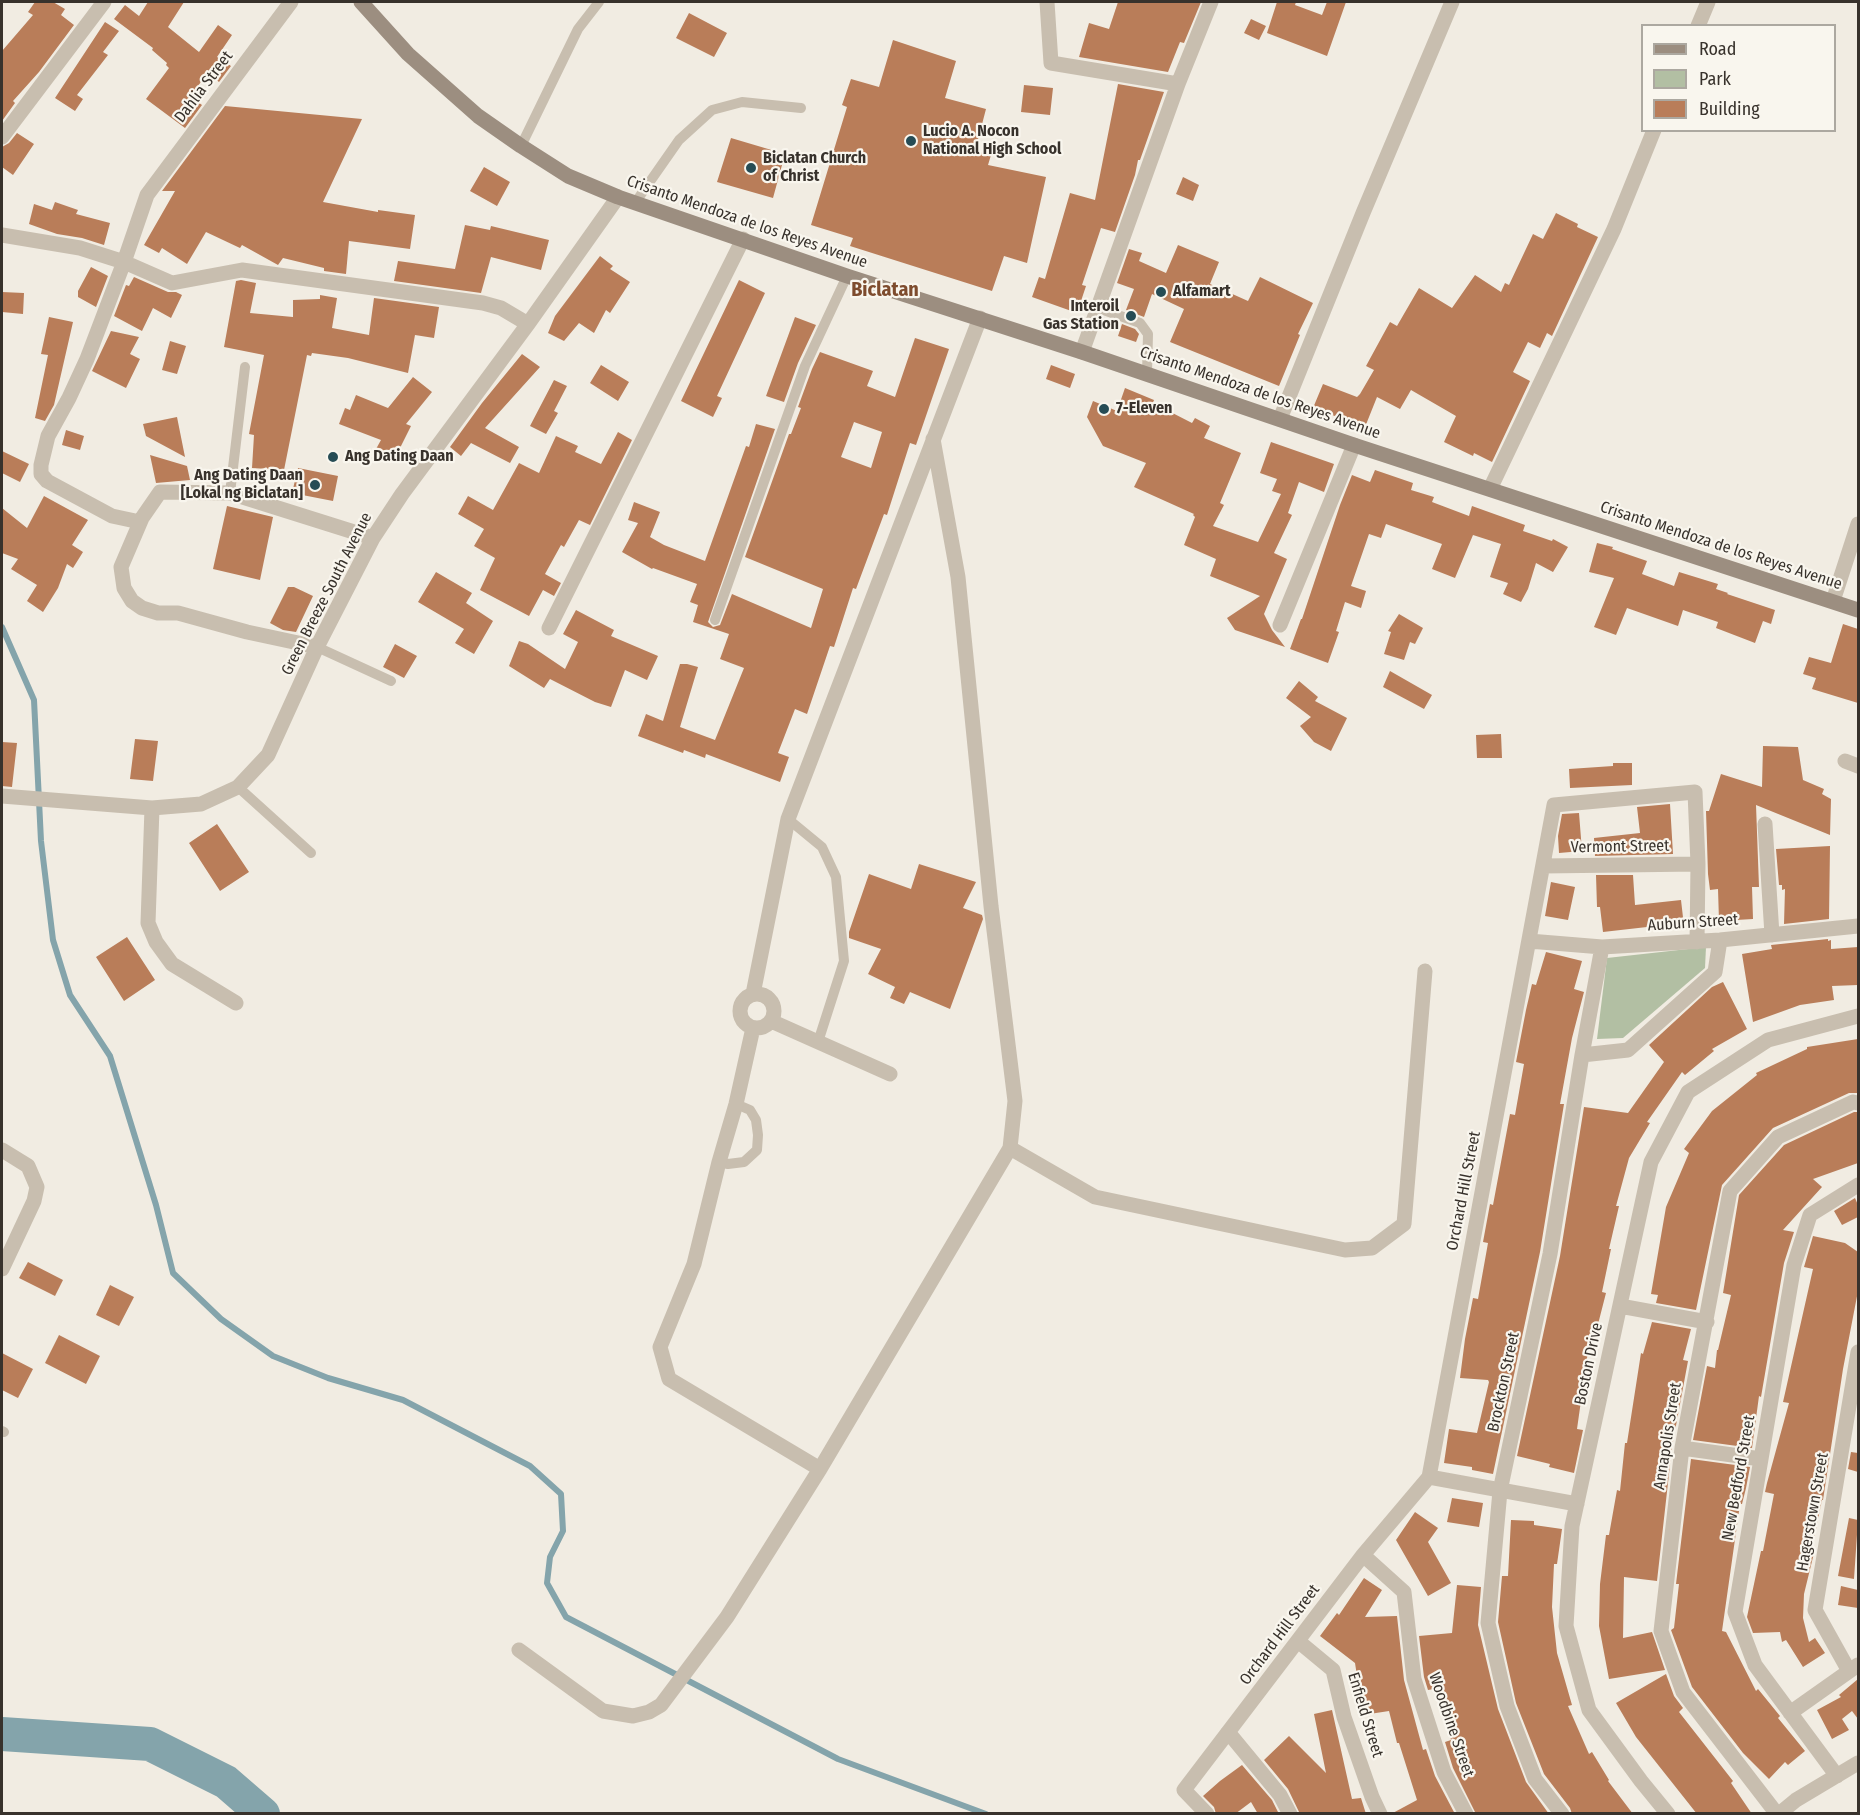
<!DOCTYPE html>
<html>
<head>
<meta charset="utf-8">
<style>
  body { margin:0 }
  #map { position:relative; width:1860px; height:1815px; overflow:hidden; background:#f1ece2; font-family:"Fira Sans Condensed",sans-serif }
  canvas { display:block }
  .frame { position:absolute; inset:0; border:3px solid #38322c; pointer-events:none }
  .legend { position:absolute; left:1641px; top:24px; width:195px; height:108px; box-sizing:border-box; background:#f9f6ee; border:2px solid #aca8a0; margin:0; padding:8px 10px; list-style:none; font-size:18px; color:#38322c }
  .legend li { display:flex; align-items:center; gap:12px; height:30px }
  .legend b { width:30px; border:2px solid #aca8a0 }
</style>
</head>
<body>
<div id="map">
<canvas width="1860" height="1815"></canvas>
<div class="frame"></div>
<ul class="legend">
<li><b style="height:8px;background:#9c8e80"></b>Road</li>
<li><b style="height:16px;background:#b2bfa3"></b>Park</li>
<li><b style="height:16px;background:#b97d59"></b>Building</li>
</ul>
</div>
<script>
const g = document.querySelector('canvas').getContext('2d');
g.lineJoin = 'round';
function fill(path, color) {
  g.fillStyle = color;
  g.fill(path, 'evenodd');
}
function toPath(rows) {
  const path = new Path2D();
  for (const r of rows) {
    if (r.length === 3) {
      path.moveTo(r[0] + r[2], r[1]);
      path.arc(r[0], r[1], r[2], 0, 2 * Math.PI);
      continue;
    }
    path.moveTo(r[0], r[1]);
    for (let i = 2; i < r.length; i += 2) path.lineTo(r[i], r[i + 1]);
  }
  return path;
}
function stroke(path, color, width, dash) {
  g.strokeStyle = color;
  g.lineWidth = width;
  g.lineCap = dash ? 'butt' : 'round';
  g.setLineDash(dash || []);
  g.stroke(path);
}
function label(font, color, halo, rows, align = 'center') {
  g.font = font + ' "Fira Sans Condensed",sans-serif';
  g.lineWidth = 4.5;
  g.setLineDash([]);
  g.textBaseline = 'middle';
  g.strokeStyle = halo;
  g.fillStyle = color;
  for (const [text, x, y, turn = 0] of rows) {
    g.save();
    g.translate(x, y);
    g.rotate((+turn || 0) * Math.PI / 180);
    g.textAlign = isNaN(turn) ? turn : align;
    if (halo) g.strokeText(text, 0, 0);
    g.fillText(text, 0, 0);
    g.restore();
  }
}
const green = toPath([
  [1706,947,1705,968,1623,1038,1597,1039,1607,958]
]);
const stream = toPath([
  [2,627,34,700,41,841,53,940,70,995,110,1056,156,1205,173,1273,221,1319,273,1356,328,1378,403,1400,530,1466,561,1494,563,1531,550,1557,547,1583,566,1617,838,1759,986,1814]
]);
const river = toPath([
  [2,1734,150,1744,226,1782,263,1814]
]);
const building = toPath([
  [35,2,53,2,65,9,61,15,74,25,39,72,13,101,15,103,2,121,2,51,33,15,28,12],
  [148,2,184,2,168,27,199,52,218,25,232,35,217,57,231,66,219,82,208,73,190,96,202,105,185,128,146,99,169,68,166,65,167,63,152,50,153,48,114,19,125,5,139,16],
  [1118,2,1201,2,1184,43,1180,42,1168,72,1079,57,1089,23,1109,29],
  [1277,2,1296,2,1295,5,1322,15,1327,2,1346,2,1327,56,1267,33],
  [689,13,727,33,714,57,676,38],
  [1251,19,1266,26,1259,40,1244,33],
  [105,22,119,31,103,52,108,55,77,95,83,99,75,111,55,98],
  [893,40,956,61,945,98,986,109,975,151,991,155,988,165,1046,177,1027,263,1004,256,992,291,850,246,853,238,811,225,847,107,842,105,851,79,879,87],
  [1118,84,1164,92,1140,160,1138,160,1135,175,1115,232,1101,228,1082,285,1086,286,1077,313,1032,297,1039,277,1045,279,1070,193,1095,200],
  [1024,85,1053,88,1050,115,1021,112],
  [225,106,362,119,323,202,378,212,378,210,415,215,410,249,349,241,346,274,324,271,324,268,283,258,278,265,242,245,240,248,206,232,187,264,162,248,159,253,144,245,175,191,162,191],
  [17,133,34,144,13,175,2,167,2,147,9,143],
  [731,138,785,154,773,198,717,182],
  [484,167,510,182,497,206,470,191],
  [1183,177,1199,185,1193,201,1176,194],
  [55,202,78,210,76,214,110,223,104,245,82,238,57,234,29,224,34,204,52,210],
  [1556,213,1578,224,1577,227,1598,237,1552,336,1547,333,1540,348,1528,342,1513,372,1530,381,1492,462,1474,453,1473,456,1444,442,1456,416,1411,390,1400,409,1377,397,1365,427,1313,408,1323,384,1357,397,1360,394,1374,370,1366,366,1390,322,1397,326,1419,288,1452,308,1475,275,1501,292,1505,283,1509,285,1533,234,1543,239],
  [465,225,490,230,491,226,549,240,541,270,491,257,481,293,394,281,398,261,455,269],
  [1178,245,1219,262,1210,284,1248,301,1260,277,1313,303,1298,334,1300,335,1279,386,1170,342,1184,309,1152,294,1144,317,1126,310,1134,289,1117,283,1129,249,1142,253,1139,261,1166,273],
  [600,256,613,266,610,269,630,282,610,313,606,310,594,333,579,323,564,341,548,333,555,316],
  [91,267,108,276,96,307,78,297,78,291],
  [134,277,168,292,176,292,182,295,171,318,153,308,142,331,114,316,126,285,129,286],
  [241,280,256,283,250,313,293,317,293,300,320,299,320,295,337,298,332,328,369,335,374,298,439,307,434,338,415,335,408,373,348,358,312,353,311,356,307,355,284,470,252,468,254,435,249,434,264,355,224,347,236,281],
  [739,280,765,293,717,396,722,398,713,417,681,401],
  [2,292,24,293,23,314,2,312],
  [49,317,73,322,54,405,45,421,35,418,48,355,41,354],
  [795,317,816,325,798,363,784,402,766,396],
  [1122,324,1135,329,1139,334,1136,342,1118,336],
  [111,331,139,337,130,354,140,359,126,388,92,371],
  [915,338,949,349,916,445,910,443,887,515,884,514,856,589,853,588,834,647,830,646,807,714,795,709,778,753,789,757,780,782,706,754,705,758,684,750,683,753,638,736,646,714,663,721,680,664,687,664,698,667,680,727,715,740,744,668,720,659,729,634,693,622,698,605,690,602,697,584,653,568,652,569,622,552,638,523,628,520,634,502,660,512,650,537,664,545,705,561,746,446,749,447,756,424,775,429,708,622,713,627,720,625,732,594,811,628,823,589,745,557,789,434,791,434,801,408,798,407,812,369,820,352,873,371,867,386,895,397],
  [854,422,882,432,871,468,841,457],
  [170,341,186,346,177,374,162,370],
  [522,354,540,367,485,428,519,447,510,463,471,443,461,456,450,447,482,403],
  [601,365,629,382,618,401,590,383],
  [1051,365,1075,374,1070,388,1046,379],
  [413,377,432,392,406,424,411,426,395,458,376,449,381,440,339,424,345,408,350,410,356,395,388,408],
  [554,380,567,386,554,411,558,413,546,434,530,426],
  [1125,388,1154,400,1153,403,1192,423,1195,418,1210,426,1204,438,1241,453,1220,503,1224,505,1213,526,1258,542,1281,494,1272,491,1277,479,1260,473,1271,442,1334,464,1324,492,1299,482,1288,513,1292,515,1274,553,1287,559,1264,614,1272,630,1285,647,1235,630,1227,618,1260,596,1210,576,1216,559,1184,545,1195,517,1193,515,1194,514,1134,487,1146,463,1103,446,1087,417,1093,401,1117,411],
  [177,417,185,457,146,436,143,424],
  [66,430,84,436,80,450,62,445],
  [618,432,632,440,590,525,579,520,564,547,561,545,545,574,561,583,554,596,543,590,529,616,480,590,495,558,474,546,484,529,458,514,468,496,493,510,519,463,539,473,556,436,578,446,575,452,601,464],
  [2,451,29,464,20,482,2,473],
  [150,455,187,466,190,480,156,483],
  [298,468,338,476,333,501,292,493],
  [1375,470,1413,483,1411,490,1434,497,1432,502,1469,516,1472,506,1525,525,1523,531,1552,541,1553,539,1568,547,1553,572,1536,563,1528,589,1521,602,1503,594,1508,583,1490,577,1501,544,1473,535,1455,578,1432,569,1442,544,1386,524,1381,538,1369,534,1351,586,1366,591,1361,608,1345,602,1336,631,1339,632,1328,663,1290,649,1301,619,1302,619,1340,505,1352,475,1370,482],
  [44,496,88,520,72,545,83,552,73,568,67,564,58,588,43,612,27,601,37,585,11,569,18,559,2,553,2,508,27,528],
  [227,506,273,517,260,580,213,569],
  [1597,543,1613,547,1612,549,1647,561,1642,574,1674,586,1679,572,1718,584,1716,589,1728,593,1727,594,1775,610,1771,624,1763,621,1755,643,1716,628,1718,622,1683,610,1678,626,1627,608,1616,635,1594,627,1614,578,1589,572],
  [436,572,472,593,466,603,493,621,474,654,455,643,464,629,418,602],
  [288,587,294,587,313,596,296,632,283,630,270,623],
  [576,610,614,630,611,636,658,656,647,680,625,670,611,707,595,702,550,679,544,688,509,666,519,641,528,644,565,669,578,642,563,634],
  [1399,614,1423,628,1415,644,1410,642,1404,660,1384,654,1391,632,1388,631],
  [1843,624,1858,629,1858,703,1812,689,1816,678,1803,674,1809,657,1831,663],
  [395,644,417,656,404,678,383,667],
  [1390,671,1432,695,1424,709,1383,687],
  [1299,681,1318,697,1315,701,1347,718,1331,751,1314,742,1300,726,1311,717,1286,698],
  [1501,734,1502,758,1477,758,1476,735],
  [135,739,158,741,153,781,130,779],
  [2,742,17,743,12,787,2,786],
  [1763,746,1798,747,1803,780,1824,789,1822,794,1831,799,1830,835,1756,805,1759,887,1752,887,1753,919,1719,921,1718,889,1710,890,1708,874,1706,811,1709,811,1721,774,1762,787],
  [1613,763,1632,763,1632,785,1570,788,1569,769,1613,766],
  [1670,804,1673,854,1595,856,1594,838,1640,833,1637,807],
  [1579,813,1582,851,1559,853,1558,836,1562,814],
  [217,824,249,872,220,891,189,843],
  [1830,846,1829,919,1784,924,1785,889,1782,890,1782,885,1779,885,1776,849],
  [919,864,976,882,963,908,982,915,983,919,950,1009,910,992,904,1004,890,998,895,987,868,974,881,949,849,938,849,932,869,874,911,889],
  [1596,875,1633,875,1635,905,1681,900,1684,926,1648,930,1647,927,1603,932,1600,907,1597,907],
  [1551,882,1575,887,1568,920,1545,916],
  [127,937,155,980,124,1001,96,957],
  [1828,939,1828,941,1831,940,1831,949,1858,947,1858,985,1832,986,1834,1000,1800,1005,1753,1022,1742,954,1772,949,1771,945],
  [1546,952,1582,961,1574,989,1584,992,1572,1038,1560,1104,1564,1104,1540,1252,1493,1474,1472,1470,1472,1467,1444,1463,1449,1429,1477,1433,1489,1382,1488,1380,1460,1378,1465,1339,1473,1298,1478,1299,1488,1243,1483,1242,1490,1204,1493,1205,1510,1114,1515,1115,1524,1064,1516,1062,1526,1010,1532,984,1536,985],
  [1723,982,1747,1029,1712,1049,1714,1051,1685,1075,1682,1072,1647,1122,1650,1123,1629,1158,1616,1206,1619,1206,1609,1249,1611,1249,1602,1292,1606,1293,1596,1332,1591,1330,1577,1429,1583,1430,1574,1473,1549,1467,1550,1464,1517,1456,1560,1256,1584,1107,1628,1113,1664,1062,1649,1045,1712,987],
  [1858,1039,1858,1093,1849,1093,1773,1128,1722,1185,1696,1310,1656,1303,1658,1295,1651,1294,1666,1207,1689,1153,1684,1149,1712,1111,1757,1075,1756,1073,1807,1049,1807,1047],
  [1854,1112,1858,1112,1858,1163,1813,1179,1822,1187,1783,1230,1794,1232,1784,1263,1761,1397,1759,1396,1752,1448,1693,1440,1707,1366,1715,1368,1717,1350,1718,1350,1731,1295,1723,1293,1739,1195,1784,1145],
  [1855,1198,1858,1205,1858,1217,1842,1225,1834,1211],
  [1813,1236,1845,1243,1858,1252,1858,1291,1843,1369,1823,1500,1822,1500,1811,1553,1814,1553,1804,1594,1803,1618,1809,1642,1815,1638,1825,1653,1803,1667,1786,1640,1782,1642,1780,1632,1753,1633,1747,1617,1761,1551,1763,1551,1774,1494,1765,1492,1767,1483,1789,1403,1783,1402,1813,1269,1804,1267],
  [28,1262,63,1280,55,1296,19,1278],
  [110,1285,134,1297,119,1326,96,1315],
  [1652,1322,1691,1329,1683,1360,1688,1361,1672,1447,1657,1581,1624,1577,1623,1638,1652,1632,1665,1670,1609,1679,1599,1626,1600,1584,1606,1535,1609,1535,1617,1490,1620,1491,1625,1443,1627,1443,1641,1353,1643,1354],
  [59,1335,100,1356,86,1384,45,1363],
  [2,1353,33,1369,18,1398,2,1390],
  [1851,1452,1858,1453,1858,1472,1848,1469],
  [1691,1459,1750,1467,1746,1488,1742,1504,1740,1504,1722,1631,1726,1632,1756,1691,1758,1689,1780,1716,1778,1718,1805,1751,1788,1765,1785,1762,1769,1779,1743,1753,1692,1687,1671,1630,1674,1628,1679,1584,1676,1584],
  [1452,1498,1483,1503,1479,1527,1447,1522],
  [1415,1512,1438,1528,1428,1542,1451,1583,1428,1596,1396,1540],
  [1849,1518,1858,1520,1854,1579,1838,1576],
  [1511,1520,1534,1521,1534,1525,1562,1529,1557,1564,1554,1564,1552,1607,1557,1653,1572,1705,1568,1706,1589,1754,1592,1752,1609,1780,1608,1781,1633,1814,1572,1814,1570,1808,1544,1774,1516,1703,1498,1622,1502,1576,1508,1576],
  [1364,1578,1382,1590,1365,1617,1397,1616,1404,1680,1423,1750,1426,1749,1435,1776,1455,1814,1391,1814,1417,1800,1399,1743,1397,1743,1389,1711,1363,1715,1355,1663,1320,1636,1337,1613,1339,1615],
  [1457,1585,1481,1587,1478,1625,1498,1709,1526,1782,1549,1814,1476,1814,1453,1768,1445,1742,1451,1740,1439,1688,1428,1690,1424,1677,1419,1636,1452,1633],
  [1841,1586,1858,1590,1858,1608,1838,1605],
  [1666,1674,1674,1696,1683,1708,1679,1712,1733,1781,1731,1783,1752,1814,1697,1814,1636,1737,1616,1703],
  [1858,1679,1858,1719,1852,1711,1842,1719,1849,1730,1832,1739,1817,1710,1841,1697,1839,1695],
  [1332,1710,1352,1799,1361,1798,1366,1814,1300,1814,1288,1789,1264,1760,1289,1736,1326,1773,1314,1714],
  [1242,1765,1272,1800,1279,1814,1258,1814,1251,1802,1235,1814,1216,1814,1214,1807,1203,1796,1220,1781]
]);
const service = toPath([
  [521,146,578,29,599,2],
  [635,203,679,140,712,110,742,102,801,108],
  [1098,308,1140,323,1148,334,1147,374],
  [230,493,245,367],
  [715,620,805,366,847,276],
  [317,647,391,681],
  [238,787,311,853],
  [788,819,822,847,836,877,844,961,818,1042],
  [719,1162,728,1164,744,1162,757,1150,758,1135,756,1120,750,1110,736,1104],
  [2,1431,4,1432]
]);
const minor = toPath([
  [1047,2,1051,63,1178,84],
  [1698,26,1708,2],
  [2,137,104,2],
  [2,235,80,248,124,262,172,283,242,270,483,303,501,308,528,324],
  [1082,352,1178,84,1211,2],
  [1280,419,1363,213,1452,2],
  [1490,489,1614,229,1654,130],
  [140,522,112,516,47,481,41,474,41,465,48,436,69,398,87,359,124,262,147,195,291,2],
  [1833,601,1858,524],
  [1280,625,1354,445],
  [549,628,743,239],
  [317,647,247,632,178,613,158,613,142,608,132,601,124,588,121,567,142,518,160,492,230,493,373,538],
  [1845,761,1858,766],
  [2,796,152,808,201,804,238,787,268,755,317,647,373,538,402,494,528,324,618,197],
  [152,808,148,923,156,942,172,964,236,1003],
  [1765,824,1772,935],
  [1543,866,1698,864],
  [1529,941,1602,947,1720,940,1858,926],
  [757,1011,17],
  [753,994,788,819,980,318],
  [771,1021,890,1074],
  [753,1028,736,1104,719,1162,694,1264,660,1347,669,1379,820,1469],
  [1582,1055,1628,1050,1715,972,1720,940],
  [1010,1148,1095,1197,1345,1250,1372,1248,1404,1224,1425,971],
  [2,1150,28,1166,37,1187,34,1201,2,1269],
  [1620,1306,1707,1322],
  [1682,1448,1761,1459],
  [1429,1477,1577,1504],
  [1363,1555,1404,1592,1414,1679,1444,1772,1466,1814],
  [1298,1641,1333,1670,1344,1717,1372,1797,1380,1814],
  [519,1650,603,1711,633,1716,649,1712,661,1705,727,1617,820,1469,1010,1148,1015,1101,991,906,958,577,933,439],
  [1849,1671,1815,1610,1858,1352],
  [1790,1713,1858,1665],
  [1228,1732,1280,1795,1290,1814],
  [1837,1776,1755,1665,1735,1612,1794,1265,1810,1215,1858,1185],
  [1207,1814,1184,1790,1363,1555,1429,1477,1554,805,1695,792,1698,864,1697,942],
  [1562,1814,1535,1779,1507,1706,1488,1623,1500,1491,1550,1254,1582,1055,1602,947],
  [1668,1814,1641,1781,1589,1710,1566,1626,1572,1526,1651,1162,1688,1092,1768,1040,1858,1016],
  [1777,1814,1683,1692,1661,1631,1682,1448,1730,1191,1778,1137,1853,1102,1858,1103],
  [1779,1814,1796,1800,1858,1763]
]);
const secondary = toPath([
  [361,2,408,54,478,116,521,146,568,176,618,197,847,276,1082,352,1354,445,1858,610]
]);
const markers = [
  [911,141,6,"#264c55"],
  [751,168,6,"#264c55"],
  [1161,292,6,"#264c55"],
  [1131,316,6,"#264c55"],
  [1104,409,6,"#264c55"],
  [333,457,6,"#264c55"],
  [315,485,6,"#264c55"]
];
const streetNames = [
  ["Dahlia Street",204,87,-53],
  ["Crisanto Mendoza de los Reyes Avenue",747,222,19],
  ["Crisanto Mendoza de los Reyes Avenue",1260,393,19],
  ["Crisanto Mendoza de los Reyes Avenue",1721,546,18],
  ["Green Breeze South Avenue",327,594,-63],
  ["Vermont Street",1620,847,-1],
  ["Auburn Street",1693,923,-4],
  ["Orchard Hill Street",1464,1191,-79],
  ["Boston Drive",1589,1364,-78],
  ["Brockton Street",1504,1382,-78],
  ["Annapolis Street",1668,1436,-81],
  ["New Bedford Street",1739,1478,-80],
  ["Hagerstown Street",1813,1512,-80],
  ["Orchard Hill Street",1280,1635,-53],
  ["Enfield Street",1365,1715,73],
  ["Woodbine Street",1451,1725,71]
];
const poiNames = [
  ["Lucio A. Nocon",923,132],
  ["National High School",923,150],
  ["Biclatan Church",763,159],
  ["of Christ",763,177],
  ["Alfamart",1173,292],
  ["Interoil",1119,307,"right"],
  ["Gas Station",1119,325,"right"],
  ["7-Eleven",1116,409],
  ["Ang Dating Daan",345,457],
  ["Ang Dating Daan",303,476,"right"],
  ["[Lokal ng Biclatan]",303,494,"right"]
];
const quarterNames = [
  ["Biclatan",885,290]
];
fill(green, '#b2bfa3');
stroke(stream, '#84a4ab', 6);
stroke(river, '#84a4ab', 34);
fill(building, '#b97d59');
stroke(service, '#c8beaf', 10);
stroke(minor, '#c8beaf', 15);
stroke(secondary, '#9c8e80', 15);
for (const [x, y, r, color] of markers) {
  const dot = new Path2D();
  dot.arc(x, y, r, 0, 2 * Math.PI);
  g.fillStyle = color;
  g.fill(dot);
  stroke(dot, '#f9f6ee', 2);
}
label('16px', '#38322c', '#f9f6ee', streetNames);
label('bold 16px', '#38322c', '#f9f6ee', poiNames, 'left');
label('bold 20px', '#7e4c2e', '#f9f6ee', quarterNames);
</script>
</body>
</html>
